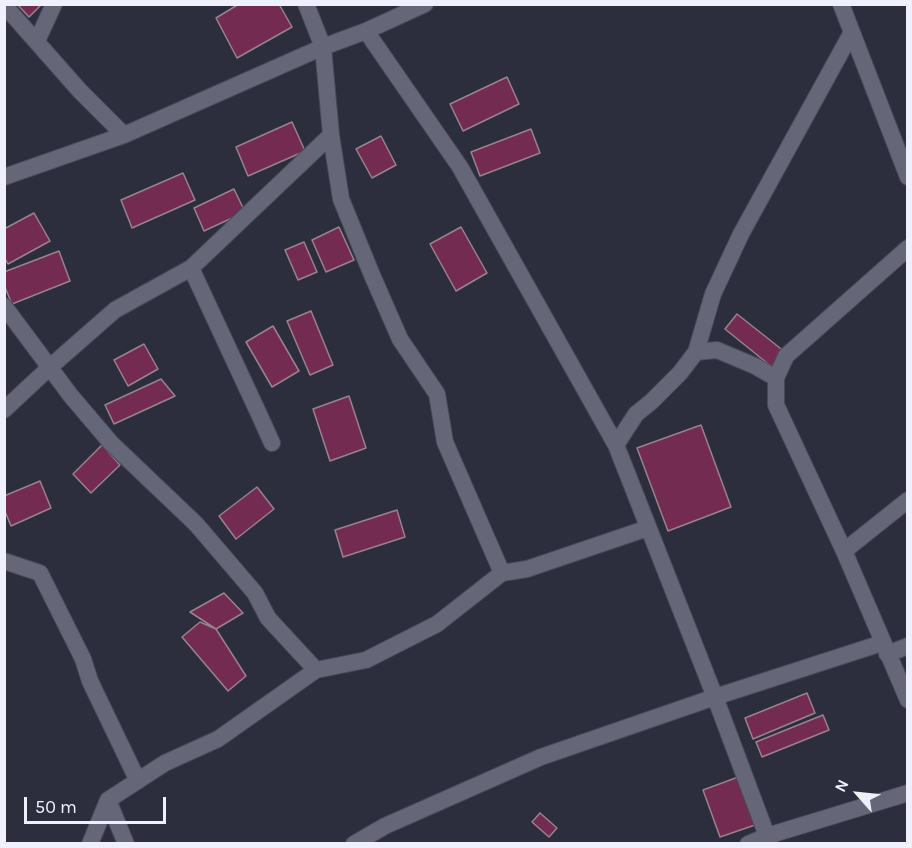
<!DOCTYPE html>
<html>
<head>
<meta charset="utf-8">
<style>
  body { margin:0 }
  #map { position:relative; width:912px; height:848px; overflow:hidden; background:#2c2d3d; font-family:Karla,sans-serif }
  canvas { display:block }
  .frame { position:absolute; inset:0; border:6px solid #eff0fb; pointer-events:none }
  .north { position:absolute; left:828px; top:764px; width:60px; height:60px; -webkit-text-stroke:4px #2c2d3d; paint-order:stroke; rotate:297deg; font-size:16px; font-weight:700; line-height:24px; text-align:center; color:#eff0fb }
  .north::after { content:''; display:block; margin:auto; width:21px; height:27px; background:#eff0fb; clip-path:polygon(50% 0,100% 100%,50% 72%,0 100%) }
  .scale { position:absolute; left:24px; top:797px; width:142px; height:27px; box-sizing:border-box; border:3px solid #eff0fb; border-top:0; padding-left:8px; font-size:18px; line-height:21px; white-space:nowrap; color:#eff0fb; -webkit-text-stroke:4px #2c2d3d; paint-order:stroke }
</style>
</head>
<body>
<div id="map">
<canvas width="912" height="848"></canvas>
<div class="frame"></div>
<div class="north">N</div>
<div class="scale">50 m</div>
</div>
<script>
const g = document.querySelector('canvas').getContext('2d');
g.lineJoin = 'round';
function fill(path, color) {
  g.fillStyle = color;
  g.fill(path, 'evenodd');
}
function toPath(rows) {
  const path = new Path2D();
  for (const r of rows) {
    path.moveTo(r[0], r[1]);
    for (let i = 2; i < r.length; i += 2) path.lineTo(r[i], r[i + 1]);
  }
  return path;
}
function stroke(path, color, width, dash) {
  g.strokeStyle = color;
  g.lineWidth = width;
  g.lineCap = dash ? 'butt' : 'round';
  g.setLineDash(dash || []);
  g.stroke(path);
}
const building = toPath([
  [17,4,42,4,29,17,17,4],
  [239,4,279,4,292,27,237,58,216,18,239,4],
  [507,77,519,104,463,131,450,104,507,77],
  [292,122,305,151,248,176,236,147,292,122],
  [531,129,540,153,480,176,471,152,531,129],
  [381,136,396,165,372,178,356,149,381,136],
  [183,173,195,200,132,228,121,200,183,173],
  [234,189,245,212,204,231,194,208,234,189],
  [34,213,50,241,8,264,4,257,4,229,34,213],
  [339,227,354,260,326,272,312,240,339,227],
  [461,227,487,273,456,291,430,244,461,227],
  [304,242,317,272,298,280,285,250,304,242],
  [59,251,70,281,12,304,4,285,4,272,59,251],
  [311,311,333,365,310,375,287,321,311,311],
  [737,314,785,352,772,367,725,329,737,314],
  [273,326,299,371,272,387,246,342,273,326],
  [144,344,158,369,128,386,114,360,144,344],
  [161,379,175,396,114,424,105,405,161,379],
  [349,396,366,448,330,461,313,409,349,396],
  [701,425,731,507,668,531,637,448,701,425],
  [102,445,120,465,91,493,73,474,102,445],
  [40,481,51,508,11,526,4,509,4,496,40,481],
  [257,487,274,509,236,539,219,516,257,487],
  [397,510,405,537,343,557,335,530,397,510],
  [224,593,243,613,216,629,190,612,224,593],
  [200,622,216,629,246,676,228,691,182,637,200,622],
  [807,693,815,713,753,739,745,718,807,693],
  [823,715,829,730,762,757,756,742,823,715],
  [741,776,758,824,720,837,703,790,741,776],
  [540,813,557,828,549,837,532,822,540,813]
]);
const minor = toPath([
  [306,4,323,47,331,135,341,199,372,275,400,339,437,394,445,442,502,573],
  [841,4,908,177],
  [4,5,80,91,124,135],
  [366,31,460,167,616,445,715,697,770,844],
  [37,41,54,4],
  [4,177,124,135,323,47,366,31,425,4],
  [908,248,786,356,776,378,776,405,844,551,908,700],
  [191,268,258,412,272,443],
  [4,306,71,396,111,443,196,524,255,593,268,618,316,670],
  [696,352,717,350,755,366,776,378],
  [4,410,50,367,115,310,191,268,331,135],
  [616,445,636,414,651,402,680,373,696,352,713,294,741,234,852,32],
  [844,551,908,500],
  [4,561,40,573,83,659,90,681,138,781],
  [887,654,908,646],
  [108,800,126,844],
  [90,844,108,800,165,763,218,739,316,670,366,660,437,624,502,573,527,569,648,528],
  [354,844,385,826,541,757,715,697,882,643],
  [748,844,767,836,908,793]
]);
fill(building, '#742b52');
stroke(building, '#98838d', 1.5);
stroke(minor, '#494a58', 18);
stroke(minor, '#656779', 16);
</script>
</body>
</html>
